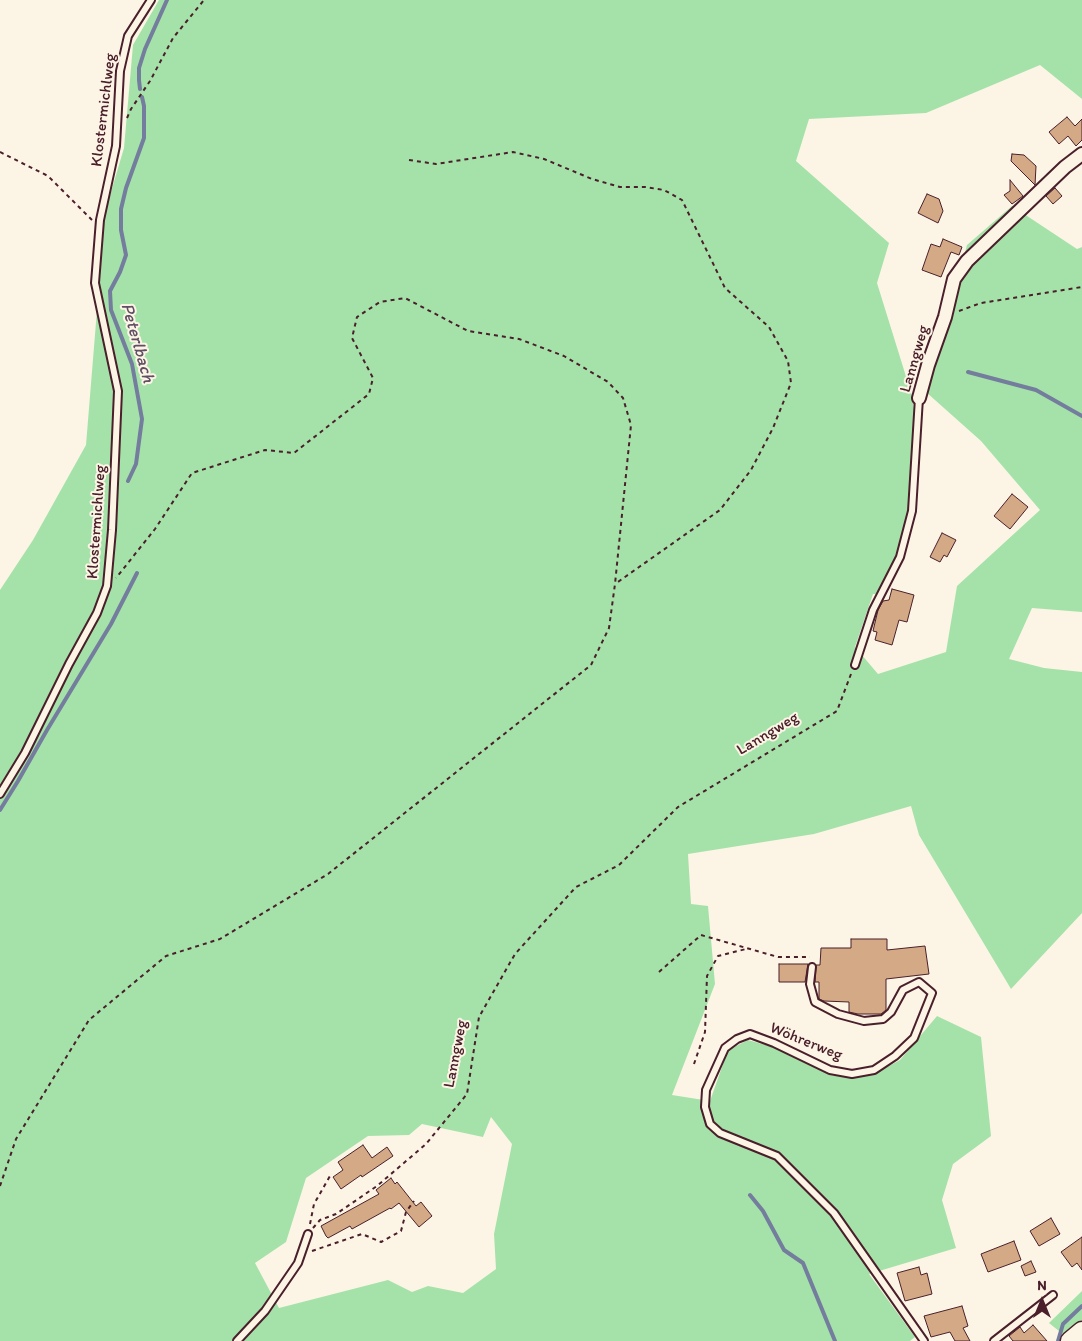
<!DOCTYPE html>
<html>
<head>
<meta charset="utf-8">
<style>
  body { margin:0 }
  #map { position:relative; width:1082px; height:1341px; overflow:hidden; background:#fcf5e5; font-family:Itim,sans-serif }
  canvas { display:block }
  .north { position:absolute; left:1017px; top:1276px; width:50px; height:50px; -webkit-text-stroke:4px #fcf5e5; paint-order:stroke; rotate:0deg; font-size:14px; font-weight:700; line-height:20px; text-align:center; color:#4a1f2b }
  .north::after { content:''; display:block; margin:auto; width:18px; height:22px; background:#4a1f2b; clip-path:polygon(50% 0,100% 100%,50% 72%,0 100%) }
</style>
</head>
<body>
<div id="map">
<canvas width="1082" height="1341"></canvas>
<div class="north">N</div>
</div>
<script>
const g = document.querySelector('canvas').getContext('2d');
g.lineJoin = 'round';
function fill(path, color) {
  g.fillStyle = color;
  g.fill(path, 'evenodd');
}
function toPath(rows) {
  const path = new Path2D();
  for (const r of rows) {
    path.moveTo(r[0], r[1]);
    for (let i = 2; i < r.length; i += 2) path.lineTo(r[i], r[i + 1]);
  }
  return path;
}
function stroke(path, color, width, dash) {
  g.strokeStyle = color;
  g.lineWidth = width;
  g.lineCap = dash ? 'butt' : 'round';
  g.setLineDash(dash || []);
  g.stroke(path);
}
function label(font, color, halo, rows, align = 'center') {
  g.font = font + ' Itim,sans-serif';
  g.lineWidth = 4;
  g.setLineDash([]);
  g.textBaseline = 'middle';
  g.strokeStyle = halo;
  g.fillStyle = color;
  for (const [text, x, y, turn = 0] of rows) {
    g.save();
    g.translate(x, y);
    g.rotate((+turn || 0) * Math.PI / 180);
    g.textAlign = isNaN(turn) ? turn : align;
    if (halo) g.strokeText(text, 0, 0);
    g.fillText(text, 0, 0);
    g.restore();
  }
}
const green = toPath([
  [159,0,1082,0,1082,99,1040,65,926,113,809,119,796,161,889,243,877,283,913,399,918,476,886,594,873,594,855,647,878,674,946,652,957,586,1040,510,981,441,926,392,967,245,1012,206,1077,249,1082,247,1082,612,1032,608,1009,659,1044,668,1082,672,1082,913,1011,989,919,835,911,806,814,834,688,854,691,904,708,906,715,984,672,1095,710,1101,728,1050,748,1040,773,1047,830,1075,853,1078,876,1073,900,1060,937,1016,981,1037,991,1136,953,1164,942,1200,956,1248,869,1274,915,1337,910,1341,0,1341,0,590,33,540,86,445,105,212,124,148,133,45],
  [491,1117,512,1144,494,1234,496,1269,463,1293,428,1286,412,1292,388,1280,279,1308,255,1263,286,1242,306,1178,368,1136,409,1135,422,1124,483,1137],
  [1082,1291,1082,1320,1064,1335,1049,1323]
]);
const stream = toPath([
  [140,89,139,80,139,68,145,49,167,0],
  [968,372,1036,390,1082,416],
  [128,481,136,464,142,419,132,364,111,310,110,291,120,272,126,255,121,230,121,209,126,188,144,138,144,106,142,97],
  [0,810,18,781,47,730,111,624,137,573],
  [750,1195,763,1211,784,1250,803,1263,835,1341],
  [1058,1341,1063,1324,1082,1306]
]);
const building = toPath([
  [1067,117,1075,126,1082,119,1082,140,1076,146,1068,136,1059,144,1049,132,1067,117],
  [1012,154,1024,155,1036,166,1035,185,1011,161,1012,154],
  [1010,180,1023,196,1012,204,1004,195,1010,191,1010,180],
  [1055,188,1062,196,1053,204,1046,196,1055,188],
  [927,194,939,199,943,211,938,223,918,213,927,194],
  [943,239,962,247,959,255,951,252,941,277,922,270,931,244,940,247,943,239],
  [1012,494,1028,507,1010,529,994,516,1012,494],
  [942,533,956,540,947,557,944,555,940,562,930,557,942,533],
  [892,589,914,595,907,622,899,620,892,645,875,640,877,632,873,631,878,610,883,601,889,600,892,589],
  [851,939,887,939,887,950,925,946,929,974,886,979,886,1010,881,1014,858,1014,849,1012,849,1002,824,1001,819,999,819,982,815,982,816,965,820,965,821,948,851,948,851,939],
  [779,964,808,964,805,982,779,982,779,964],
  [363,1145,372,1158,387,1147,393,1156,362,1177,361,1175,341,1189,333,1177,343,1170,338,1162,363,1145],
  [391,1178,395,1184,397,1182,416,1206,421,1202,432,1216,419,1227,399,1203,391,1209,390,1208,352,1229,350,1226,328,1238,326,1236,321,1226,379,1194,376,1190,391,1178],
  [1051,1218,1060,1234,1039,1246,1030,1231,1051,1218],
  [1082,1237,1082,1270,1077,1263,1072,1267,1061,1252,1082,1237],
  [1014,1241,1021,1260,988,1272,981,1254,1014,1241],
  [1031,1261,1036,1272,1025,1276,1021,1266,1031,1261],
  [919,1267,921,1275,927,1273,932,1294,905,1301,897,1273,919,1267],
  [962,1306,968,1326,963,1328,970,1341,955,1341,950,1332,931,1337,924,1316,962,1306],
  [1033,1325,1047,1341,1013,1341,1009,1336,1020,1327,1024,1333,1033,1325]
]);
const path = toPath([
  [127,118,131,109,150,81,173,38,204,0],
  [0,152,48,176,92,220],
  [409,160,436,164,513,152,544,159,592,179,620,187,645,187,664,190,682,200,725,288,769,327,788,361,791,383,773,428,751,470,720,510,615,584],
  [959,311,981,303,1082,287],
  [659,972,701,935,778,957,810,957],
  [694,1064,705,1032,707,976,718,956,746,949],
  [0,1186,16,1139,89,1020,166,956,220,939,328,874,591,665,609,628,615,584,631,425,623,398,608,382,564,356,519,339,468,331,405,298,380,302,357,317,352,338,373,378,369,394,294,453,265,450,192,473,155,529,116,578],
  [310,1224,314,1204,330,1176],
  [313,1228,320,1220,336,1214,377,1186,426,1144,467,1094,479,1017,515,954,576,887,619,865,678,807,837,711,851,674],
  [312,1251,362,1234,381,1242,401,1231,406,1212,414,1201]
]);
const service = toPath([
  [855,665,873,610,900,557,912,511,919,398],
  [0,794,25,753,69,664,97,613,107,586,112,530,118,391,95,283,100,220,116,146,120,71,128,36,151,0],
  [812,967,810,984,815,1002,838,1014,864,1021,883,1019,891,1012,903,990,919,982,932,993,914,1038,895,1056,874,1070,852,1074,830,1070,774,1043,750,1034,737,1039,725,1048,706,1090,705,1107,710,1124,720,1133,777,1156,834,1213,924,1341],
  [237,1341,265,1311,298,1263,308,1234],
  [994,1341,1053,1295]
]);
const minor = toPath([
  [919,398,928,365,945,317,954,279,967,261,1065,167,1082,154]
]);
const secondary = toPath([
  [1070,1341,1082,1331]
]);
const streetNames = [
  ["Klostermichlweg",104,110,-83],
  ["Lanngweg",915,359,-74],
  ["Klostermichlweg",97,522,-86],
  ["Lanngweg",768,734,-31],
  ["Wöhrerweg",806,1042,22],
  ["Lanngweg",456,1054,-79]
];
const waterNames = [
  ["Peterlbach",137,343,74]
];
fill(green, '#a5e2a9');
stroke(stream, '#747d9d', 4);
fill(building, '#d3aa85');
stroke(building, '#4a1f2b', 1);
stroke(service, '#4a1f2b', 10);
stroke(minor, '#4a1f2b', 16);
stroke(secondary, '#4a1f2b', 21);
stroke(path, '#4a1f2b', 2, [4, 4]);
stroke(service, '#fcf5e5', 6);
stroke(minor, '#fcf5e5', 12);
stroke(secondary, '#fcf5e5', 18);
label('16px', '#4a1f2b', '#fcf5e5', streetNames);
label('italic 18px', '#5f4e64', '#fcf5e5', waterNames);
</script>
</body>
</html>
